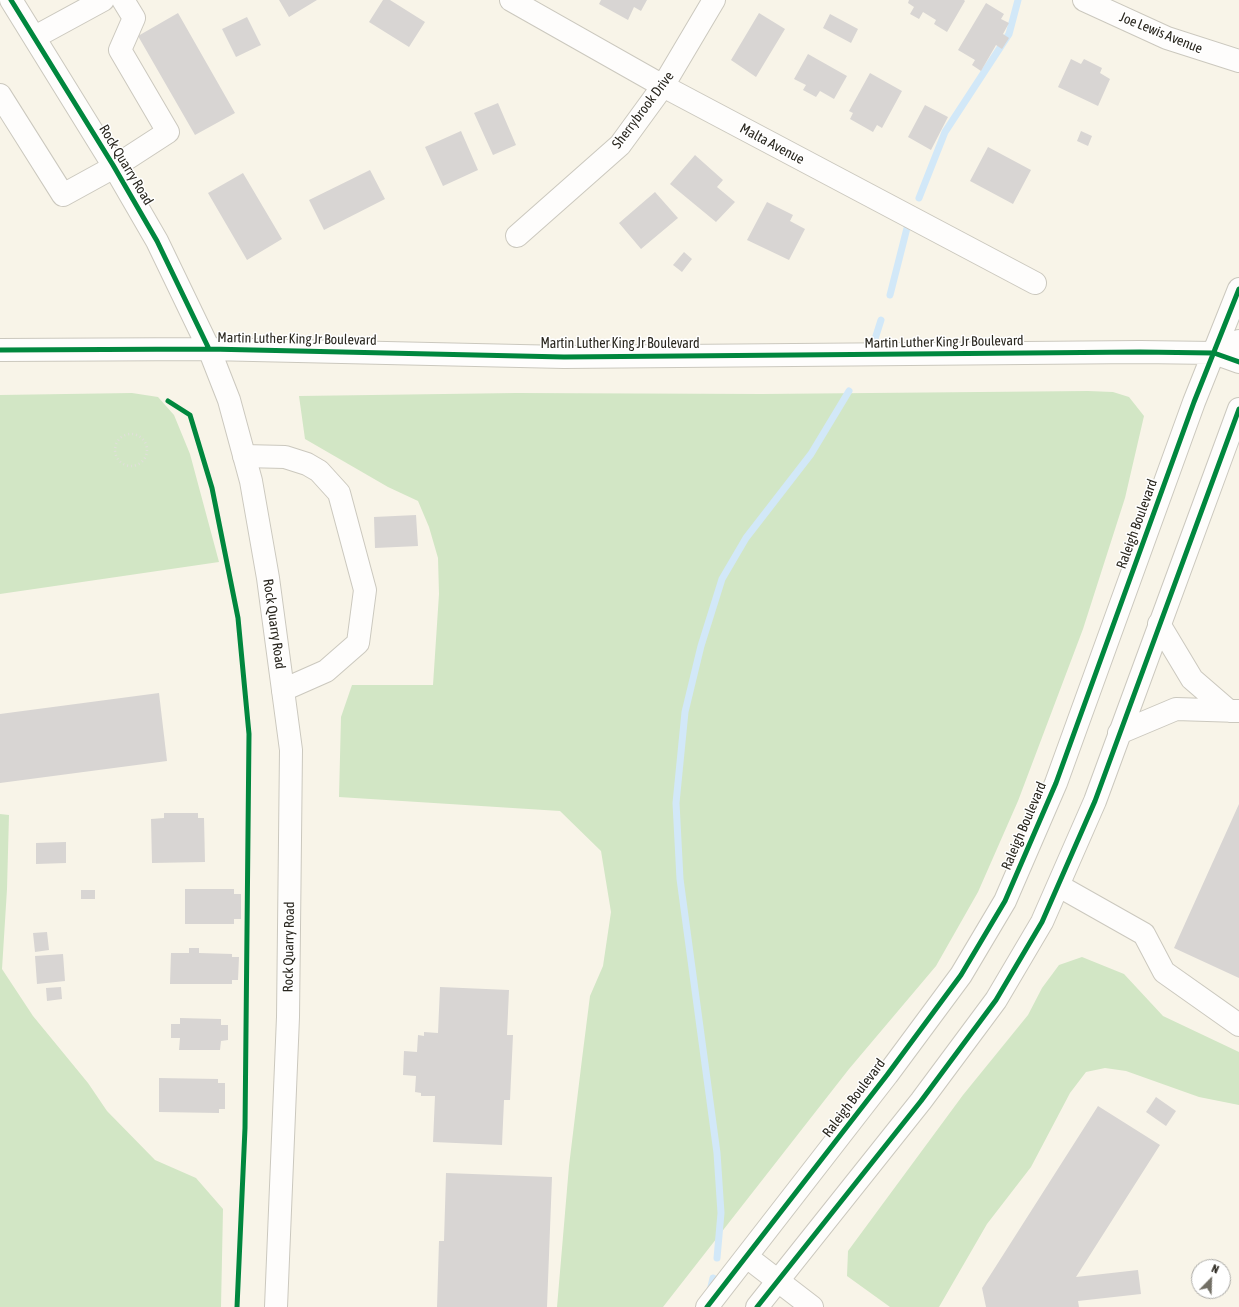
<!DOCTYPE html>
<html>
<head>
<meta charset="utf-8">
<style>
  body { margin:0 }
  #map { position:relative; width:1239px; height:1307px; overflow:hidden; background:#f8f4e8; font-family:"Asap Condensed",sans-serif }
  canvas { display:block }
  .north { position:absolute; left:1191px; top:1259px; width:40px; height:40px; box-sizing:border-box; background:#fff; border:1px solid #aaa9a5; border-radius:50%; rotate:23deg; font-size:11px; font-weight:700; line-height:16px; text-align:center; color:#2a271f }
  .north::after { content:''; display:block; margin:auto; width:14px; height:18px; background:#726f65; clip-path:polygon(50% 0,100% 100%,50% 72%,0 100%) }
</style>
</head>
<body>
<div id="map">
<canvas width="1239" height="1307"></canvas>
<div class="north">N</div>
</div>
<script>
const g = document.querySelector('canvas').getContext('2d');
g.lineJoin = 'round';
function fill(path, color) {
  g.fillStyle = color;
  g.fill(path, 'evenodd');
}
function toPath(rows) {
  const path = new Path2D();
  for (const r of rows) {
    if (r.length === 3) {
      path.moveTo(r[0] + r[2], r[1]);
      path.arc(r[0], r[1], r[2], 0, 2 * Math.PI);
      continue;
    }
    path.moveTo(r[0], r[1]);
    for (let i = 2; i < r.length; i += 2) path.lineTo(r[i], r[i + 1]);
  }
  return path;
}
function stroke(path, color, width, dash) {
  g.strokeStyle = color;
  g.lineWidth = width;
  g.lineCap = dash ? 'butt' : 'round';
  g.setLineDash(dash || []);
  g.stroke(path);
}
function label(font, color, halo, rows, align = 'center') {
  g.font = font + ' "Asap Condensed",sans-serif';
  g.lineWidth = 3;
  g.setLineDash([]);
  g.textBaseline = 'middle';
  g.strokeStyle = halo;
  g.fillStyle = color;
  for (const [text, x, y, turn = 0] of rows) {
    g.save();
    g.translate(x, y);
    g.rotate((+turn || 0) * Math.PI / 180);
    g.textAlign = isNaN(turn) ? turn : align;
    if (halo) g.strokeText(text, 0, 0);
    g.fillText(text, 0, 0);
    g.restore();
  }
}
const green = toPath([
  [1088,391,1113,392,1129,397,1144,416,1125,498,1083,629,1018,801,978,892,936,966,849,1069,663,1307,557,1307,569,1166,582,1059,590,996,603,966,611,912,601,851,560,811,339,797,341,717,352,685,433,685,439,594,438,558,429,527,418,501,388,487,305,439,299,396,516,393,762,394],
  [132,393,158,397,174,415,190,454,219,562,0,594,0,395],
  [0,814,9,815,7,889,2,969,33,1016,88,1083,107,1111,155,1160,196,1178,223,1209,221,1307,0,1307],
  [1082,957,1124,974,1163,1016,1239,1052,1239,1105,1199,1097,1126,1071,1105,1068,1086,1072,1070,1093,1031,1167,987,1224,939,1307,890,1307,847,1276,848,1251,963,1095,1028,1015,1042,988,1059,965]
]);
const stream = toPath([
  [919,198,945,132,1009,34,1018,0],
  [890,295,907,228],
  [875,339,881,320],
  [717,1258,721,1213,717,1153,680,879,676,803,685,712,701,646,722,579,746,538,811,454,849,391],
  [710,1291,713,1278]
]);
const building = toPath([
  [279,0,317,0,289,17],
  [383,0,390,0,425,22,409,47,369,22],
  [601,0,647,0,641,11,634,7,628,20,599,4],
  [909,0,964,0,965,1,947,32,934,24,936,20,923,12,919,19,910,14,914,7,908,3],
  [986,3,1004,14,1001,19,1009,23,1003,34,1009,38,1002,49,996,45,981,71,972,65,975,60,958,50],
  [178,13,235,113,195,135,138,36],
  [759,13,785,29,756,77,731,60],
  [830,14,858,29,851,43,823,28],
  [247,17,261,45,236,57,222,29],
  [808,54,847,76,834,99,820,91,816,97,803,90,806,85,794,79],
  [1071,59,1081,64,1084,59,1102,68,1100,73,1110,79,1098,106,1058,87],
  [870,73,902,91,882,128,877,125,873,132,850,119,853,113,849,111],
  [498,103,516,145,493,155,474,113],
  [925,105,948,117,931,150,908,137],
  [461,131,478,170,443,186,425,147],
  [1081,131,1092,136,1088,146,1077,141],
  [988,147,1031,170,1013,204,970,181],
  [695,155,723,180,717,187,735,202,716,222,670,184],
  [370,170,385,199,324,230,309,200],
  [243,173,282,239,247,260,208,193],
  [655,192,678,218,641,249,619,223],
  [767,202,793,215,790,221,805,229,789,260,747,240],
  [684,252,692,259,682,272,673,265],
  [416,515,418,546,375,548,374,517],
  [159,693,167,761,0,783,0,714],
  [1239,804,1239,978,1174,948],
  [164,813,198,813,198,818,204,818,205,862,152,863,151,819,164,818],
  [66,842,66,863,36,864,36,843],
  [185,889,234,889,234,894,241,894,241,919,234,919,234,924,185,924],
  [81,890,95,890,95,899,81,899],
  [47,932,49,950,35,952,33,933],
  [189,948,199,948,199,953,232,954,232,957,239,957,238,980,232,980,232,984,170,984,171,953,189,953],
  [63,954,65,981,37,984,35,956],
  [61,987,62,999,47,1001,46,988],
  [440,987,509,990,507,1035,513,1035,510,1100,504,1100,502,1145,433,1142,435,1096,421,1096,421,1093,415,1092,416,1076,403,1075,404,1051,417,1052,418,1035,424,1036,424,1032,438,1033],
  [180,1018,221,1019,221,1025,228,1025,228,1040,221,1041,220,1050,179,1050,180,1038,171,1038,171,1024,180,1024],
  [159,1078,218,1079,218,1083,225,1083,225,1109,219,1109,219,1113,159,1112],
  [1156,1097,1176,1111,1166,1126,1146,1112],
  [1098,1106,1160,1145,1076,1277,1138,1270,1141,1294,1078,1301,1079,1307,986,1307,982,1288],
  [446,1173,552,1177,547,1307,437,1307,439,1241,444,1241]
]);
const path = toPath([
  [131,450,16]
]);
const minor = toPath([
  [511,0,663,86,1035,283],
  [1084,0,1167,38,1239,61],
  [35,37,103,0],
  [0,95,63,195,114,167,168,132,120,50,134,18,123,0],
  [517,236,620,145,663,86,714,0],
  [244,456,285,457,307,464,319,471,339,493,365,590,358,643,326,671,283,690],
  [1159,624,1192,679,1229,711],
  [1119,733,1176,709,1239,711],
  [1059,886,1144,934,1164,972,1239,1025],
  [747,1257,812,1307]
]);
const major = toPath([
  [11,0,113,165,157,241,209,349,229,400,251,481,268,578,291,750,288,1017,276,1307],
  [0,350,209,349,564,357,1140,352,1214,353,1239,362],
  [1214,353,1239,341],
  [707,1307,887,1075,961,975,1005,901,1056,783,1194,402,1239,289],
  [757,1307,921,1101,996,1000,1042,922,1095,801,1239,409]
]);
const cycleway = toPath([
  [11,0,113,165,157,241,209,349],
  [0,350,209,349,564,357,1140,352,1214,353,1239,362],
  [168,401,190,415,212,488,238,618,249,734,245,1128,237,1307],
  [707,1307,887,1075,961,975,1005,901,1056,783,1194,402,1239,289],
  [757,1307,921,1101,996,1000,1042,922,1095,801,1239,409]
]);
const streetNames = [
  ["Joe Lewis Avenue",1161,33,22],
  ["Sherrybrook Drive",643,110,-53],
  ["Malta Avenue",772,144,28],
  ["Rock Quarry Road",126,165,59],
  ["Martin Luther King Jr Boulevard",297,339,1],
  ["Martin Luther King Jr Boulevard",944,342,-1],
  ["Martin Luther King Jr Boulevard",620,344],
  ["Raleigh Boulevard",1137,524,-70],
  ["Rock Quarry Road",274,624,82],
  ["Raleigh Boulevard",1024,826,-67],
  ["Rock Quarry Road",289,947,-89],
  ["Raleigh Boulevard",854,1098,-53]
];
fill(green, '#d2e6c5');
stroke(stream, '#d2e8f8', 7);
fill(building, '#d8d5d3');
stroke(minor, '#cbc8be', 24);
stroke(major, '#cbc8be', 24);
stroke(path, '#e0dfda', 2.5, [1, 3]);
stroke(minor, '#fefdfc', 22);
stroke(major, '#fefdfc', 22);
stroke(cycleway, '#00873e', 5);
label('14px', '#2a271f', '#fff', streetNames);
</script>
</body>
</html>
